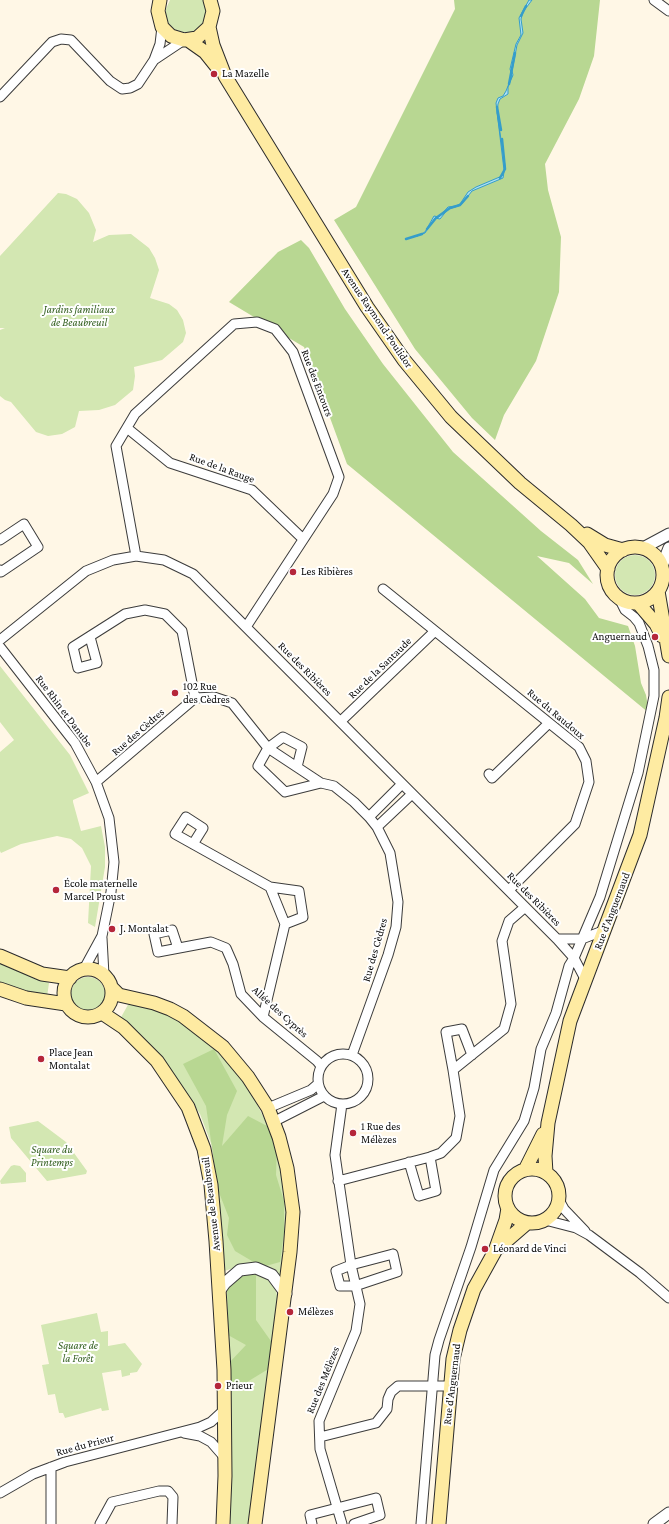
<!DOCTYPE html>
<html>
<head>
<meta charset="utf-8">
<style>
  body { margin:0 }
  canvas { display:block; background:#fff7e6 }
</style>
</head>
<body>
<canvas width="669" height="1524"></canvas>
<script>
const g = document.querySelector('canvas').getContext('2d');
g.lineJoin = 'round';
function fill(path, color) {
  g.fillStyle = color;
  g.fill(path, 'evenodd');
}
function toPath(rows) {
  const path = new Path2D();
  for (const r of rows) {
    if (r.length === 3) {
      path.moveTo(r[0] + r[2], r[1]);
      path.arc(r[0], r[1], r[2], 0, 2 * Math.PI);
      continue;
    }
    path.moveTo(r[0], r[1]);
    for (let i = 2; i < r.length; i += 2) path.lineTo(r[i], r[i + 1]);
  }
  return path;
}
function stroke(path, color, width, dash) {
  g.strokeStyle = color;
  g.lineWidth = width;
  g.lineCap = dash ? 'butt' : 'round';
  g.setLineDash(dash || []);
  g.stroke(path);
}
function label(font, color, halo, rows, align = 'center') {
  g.font = font + ' "Crimson Pro",serif';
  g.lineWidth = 4;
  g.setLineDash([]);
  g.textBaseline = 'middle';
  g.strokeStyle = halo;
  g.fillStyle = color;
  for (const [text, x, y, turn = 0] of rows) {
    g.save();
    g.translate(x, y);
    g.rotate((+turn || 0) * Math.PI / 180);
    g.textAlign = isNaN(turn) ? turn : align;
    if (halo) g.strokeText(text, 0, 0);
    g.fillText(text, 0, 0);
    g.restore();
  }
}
const green = toPath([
  [170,0,203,0,206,8,206,16,204,23,198,29,191,32,183,32,175,30,169,24,166,17,166,9],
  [58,193,66,194,77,199,89,213,96,230,93,242,109,235,131,234,149,248,155,258,159,270,150,298,169,304,177,310,183,320,186,333,183,342,162,360,134,367,135,376,133,390,115,405,99,410,79,411,75,427,62,434,48,436,36,432,11,402,5,400,0,396,0,330,5,328,0,328,0,256],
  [635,575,20],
  [0,666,70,755,89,793,73,800,73,802,81,831,101,826,105,847,105,867,95,927,88,923,91,866,82,848,71,839,57,836,21,844,1,853,0,851,0,752,14,740,0,722],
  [0,962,49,983,47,997,0,984],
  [88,994,17],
  [129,1003,158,1010,177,1018,211,1043,243,1079,254,1098,277,1145,287,1199,287,1231,281,1282,245,1265,224,1271,218,1190,212,1146,200,1114,177,1079,152,1048,120,1019],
  [38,1121,66,1142,87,1171,86,1174,47,1181,11,1138,9,1127],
  [14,1165,20,1166,26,1173,26,1182,1,1184,0,1181,11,1166],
  [256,1272,272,1282,276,1291,279,1304,250,1524,228,1524,230,1457,227,1286],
  [97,1313,101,1332,108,1331,108,1346,125,1343,142,1364,137,1372,130,1373,130,1375,122,1377,121,1370,102,1373,109,1410,102,1411,101,1408,65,1418,63,1413,59,1413,55,1394,48,1395,42,1365,49,1364,41,1325]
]);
const forest = toPath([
  [454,0,600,0,594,56,579,99,545,164,548,190,561,237,559,292,536,361,504,415,495,440,472,418,415,349,334,220,356,207,455,9],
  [301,240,309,248,345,309,383,364,453,452,541,531,578,560,593,584,569,563,537,556,585,599,599,618,628,626,635,646,641,683,646,695,649,713,347,464,304,347,229,302,278,252],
  [214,1049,237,1091,227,1115,222,1146,248,1116,269,1127,277,1145,276,1175,284,1201,284,1232,280,1262,262,1267,235,1251,227,1235,229,1218,218,1190,206,1106,183,1064],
  [256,1272,256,1320,273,1344,270,1368,229,1393,229,1363,246,1345,228,1335,227,1286,240,1275]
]);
const water = toPath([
  [529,0,532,0,523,12,521,19,523,33,517,45,512,71,513,75,508,87,508,94,500,99,498,104,497,113,505,166,503,178,472,191,461,205,455,207,448,209,440,219,435,218,425,233,417,236,425,232,434,216,439,217,448,207,456,206,460,204,468,192,476,187,502,176,504,170,496,103,498,98,503,96,506,91,512,76,510,69,516,44,521,35,519,18,529,0]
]);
const stream = toPath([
  [521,16,526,6],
  [509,84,515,53],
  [497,107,501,130],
  [500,178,505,169,502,139],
  [427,229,436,218,450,208,460,205,468,196],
  [406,239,422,234]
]);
const minor = toPath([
  [654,0,669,11],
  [154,60,184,40],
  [0,97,52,42,61,39,71,40,110,81,122,89,130,88,138,84,154,60,160,44,162,27],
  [127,428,170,463,252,490,303,539],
  [0,540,24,524,38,547,1,572,0,570],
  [136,556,116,446,135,414,234,324,257,322,275,329,293,352,339,477,333,494,246,627],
  [383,589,579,747,586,761,589,782,575,824,509,890],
  [90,637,97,663,78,668,73,647,125,614,145,610,165,614,182,631,195,698],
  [0,640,86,571,113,560,136,556,164,560,193,574,557,939,574,958,585,979],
  [0,647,75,743,96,782,109,818,114,862,111,892,102,936,84,969],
  [341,721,435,631],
  [297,767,302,747,283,737,268,748,258,766,285,792,321,783],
  [489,774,492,778,549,723],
  [96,782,195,698,214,697,232,703,268,748,321,783,334,786,354,802,369,817,377,827,390,853,398,902,396,927,388,955,352,1055],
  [369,817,402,784],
  [377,827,412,794],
  [193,844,203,828,186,817,175,834,270,887,285,924,263,1017],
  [270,887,299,891,303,917,285,924],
  [102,938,104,975],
  [557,939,582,939,605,930],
  [178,948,172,930,154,934,158,952,211,942,226,948,233,964,241,994,263,1017,317,1061,321,1066],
  [343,1079,25],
  [453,1070,446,1032,462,1029,472,1055],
  [268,1108,311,1090,318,1084],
  [273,1122,324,1096],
  [409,1162,419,1196,436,1191,430,1157],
  [338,1181,430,1157,441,1153,456,1138,460,1116,453,1070,504,1029,511,1004,502,941,509,921,524,908],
  [559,1200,564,1209,585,1231],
  [545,1220,576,1228,589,1235,640,1273,669,1298],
  [393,1254,397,1272,355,1286,340,1286,336,1271,351,1265,393,1254],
  [184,1433,200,1436,211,1442,225,1458],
  [320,1437,376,1423,387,1409,388,1399,391,1392,398,1386,450,1386],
  [0,1493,33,1474,65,1462,200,1427,211,1422,224,1410],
  [51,1524,51,1467],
  [100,1524,112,1502,159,1491,168,1491,173,1497,172,1524],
  [312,1524,310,1515,376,1498,380,1515,354,1524],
  [342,1524,320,1449,319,1421,356,1331,360,1304,351,1265,335,1155,342,1104],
  [421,1524,435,1355,439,1340,471,1247,494,1170,524,1121,534,1088,541,1049,556,1013,569,966,574,958,600,897,638,773,654,696,654,670,648,646,639,623,634,617,625,610,619,598]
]);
const tertiary = toPath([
  [643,548,669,534],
  [662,566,669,548],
  [220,1290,225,1283,240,1270,256,1268,272,1275,286,1294],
  [654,1524,669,1513]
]);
const secondary = toPath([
  [160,0,158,11,162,27,171,36,184,40,197,38,209,27,213,11,210,0],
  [209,27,213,45,225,76,367,307,404,360,451,417,520,483,571,525,589,542,608,569],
  [188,40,205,52,217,67],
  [587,534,605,545,623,550],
  [635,575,28],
  [658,591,669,656],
  [638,603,656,624,662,636],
  [0,956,42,974,70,978],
  [88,993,24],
  [112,988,119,995,154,1003,170,1009,183,1016,223,1047,248,1077,268,1108,279,1137,287,1168,293,1212,290,1252,255,1524],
  [0,989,26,998,66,1004],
  [102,1013,123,1027,157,1061,188,1107,204,1149,211,1185,216,1241,224,1370,225,1476,223,1524],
  [532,1196,27],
  [525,1170,543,1134],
  [546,1173,545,1156,548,1123,570,1021,640,835,666,718,669,697],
  [498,1248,527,1223],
  [439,1524,453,1359,460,1330,474,1289,495,1251,506,1220,508,1208]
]);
const markers = [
  [214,74,4,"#b5263a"],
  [293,572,4,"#b5263a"],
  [655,637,4,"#b5263a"],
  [175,693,4,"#b5263a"],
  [56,890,4,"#b5263a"],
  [112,929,4,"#b5263a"],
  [41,1059,4,"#b5263a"],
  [353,1133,4,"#b5263a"],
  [485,1249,4,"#b5263a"],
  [290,1312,4,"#b5263a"],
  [218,1386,4,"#b5263a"]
];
const poiNames = [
  ["La Mazelle",222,74],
  ["Les Ribières",301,572],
  ["Anguernaud",647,637,"right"],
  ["102 Rue",183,687],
  ["des Cèdres",183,700],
  ["École maternelle",64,884],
  ["Marcel Proust",64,897],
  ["J. Montalat",120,929],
  ["Place Jean",49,1053],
  ["Montalat",49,1066],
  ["1 Rue des",361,1127],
  ["Mélèzes",361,1140],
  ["Léonard de Vinci",493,1249],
  ["Mélèzes",298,1312],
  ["Prieur",226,1386]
];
const parkNames = [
  ["Jardins familiaux",79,310],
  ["de Beaubreuil",79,323],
  ["Square du",52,1150],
  ["Printemps",52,1163],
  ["Square de",78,1346],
  ["la Forêt",78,1359]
];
const streetNames = [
  ["Avenue Raymond-Poulidor",377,318,56],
  ["Rue des Entours",317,383,69],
  ["Rue de la Rauge",222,468,20],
  ["Rue de la Santaude",380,668,-44],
  ["Rue des Ribières",305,669,45],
  ["Rue Rhin et Danube",64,711,53],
  ["Rue du Raudoux",556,714,40],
  ["Rue des Cèdres",138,732,-41],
  ["Rue des Ribières",534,899,45],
  ["Rue d'Anguernaud",612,911,-69],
  ["Rue des Cèdres",375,950,-74],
  ["Allée des Cyprès",280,1012,42],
  ["Avenue de Beaubreuil",211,1204,-97],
  ["Rue des Mélèzes",323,1380,-68],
  ["Rue d'Anguernaud",452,1384,-83],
  ["Rue du Prieur",85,1445,-15]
];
fill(green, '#d3e7b2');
fill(forest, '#b8d792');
fill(water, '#ace0f4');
stroke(water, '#359dca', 1);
stroke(stream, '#359dca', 2.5);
stroke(minor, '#3c3c3c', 11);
stroke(tertiary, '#3c3c3c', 13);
stroke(secondary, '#2b2b2b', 15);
stroke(minor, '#fff', 9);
stroke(tertiary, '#fff', 11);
stroke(secondary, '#feeba2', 13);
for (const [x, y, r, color] of markers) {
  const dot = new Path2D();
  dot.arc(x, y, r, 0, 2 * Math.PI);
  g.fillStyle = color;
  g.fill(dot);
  stroke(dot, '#fff', 1.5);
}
label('11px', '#090909', '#fff', poiNames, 'left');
label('italic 11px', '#315e1d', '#fff', parkNames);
label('11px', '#090909', '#fff', streetNames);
</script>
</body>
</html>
